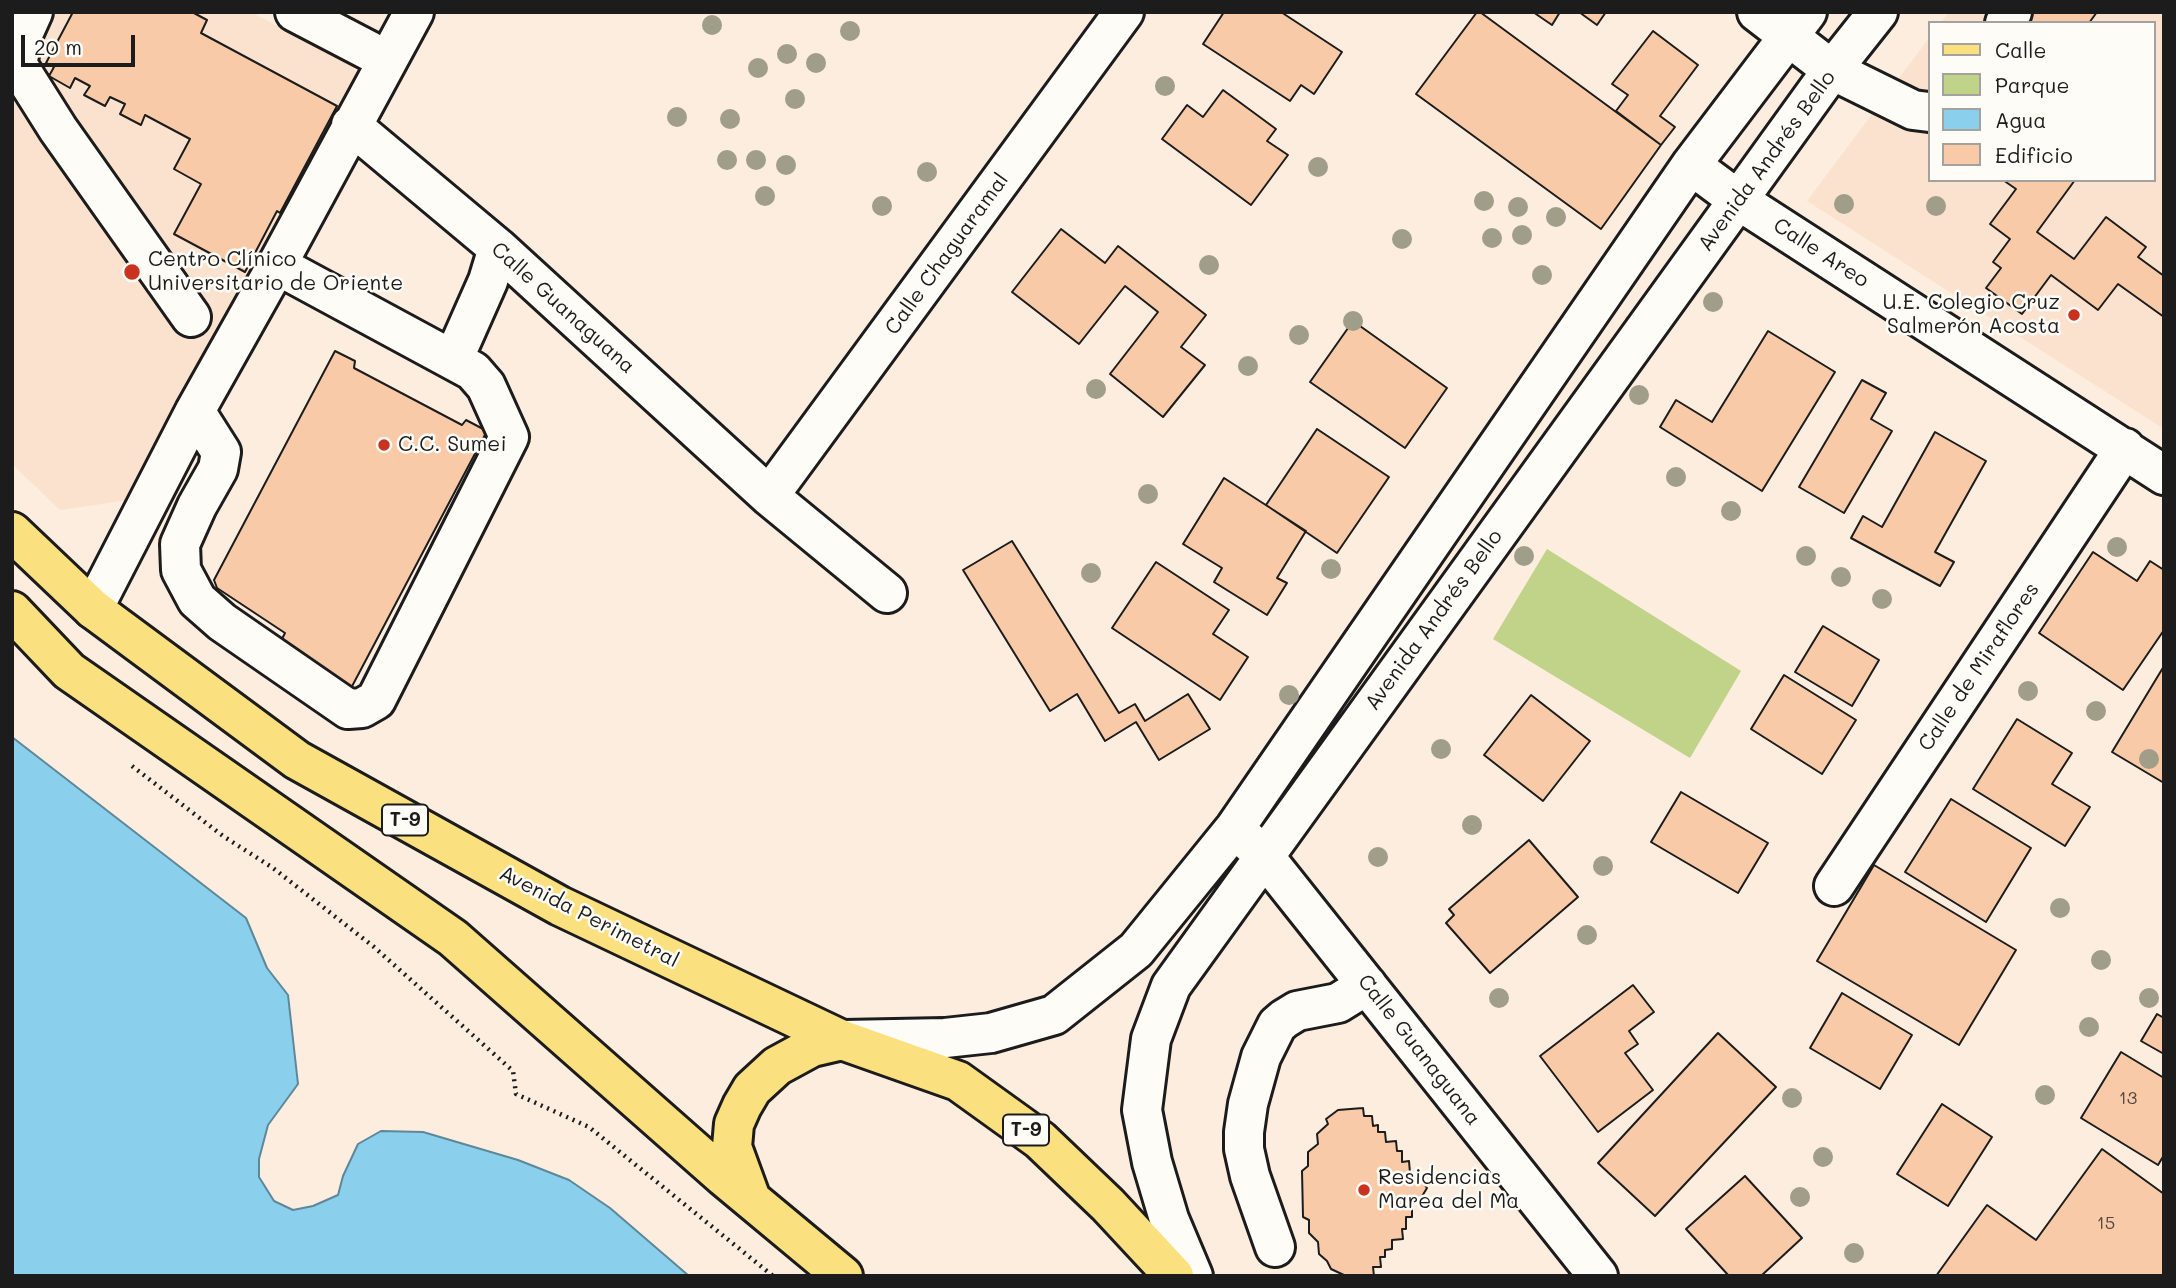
<!DOCTYPE html>
<html>
<head>
<meta charset="utf-8">
<style>
  body { margin:0 }
  #map { position:relative; width:2176px; height:1288px; overflow:hidden; background:#fceddf; font-family:Mali,sans-serif }
  canvas { display:block }
  .frame { position:absolute; inset:0; border:14px solid #1c1c1c; pointer-events:none }
  .legend { position:absolute; left:1928px; top:21px; width:228px; height:161px; box-sizing:border-box; background:#fdfcf7; border:2px solid #a3a29f; margin:0; padding:9px 12px; list-style:none; font-size:21px; color:#1c1c1c }
  .legend li { display:flex; align-items:center; gap:14px; height:35px }
  .legend b { width:35px; border:2px solid #a3a29f }
  .scale { position:absolute; left:21px; top:35px; width:114px; height:32px; box-sizing:border-box; border:4px solid #1c1c1c; border-top:0; padding-left:9px; font-size:21px; line-height:24px; white-space:nowrap; color:#1c1c1c; -webkit-text-stroke:5px #fdfcf7; paint-order:stroke }
</style>
</head>
<body>
<div id="map">
<canvas width="2176" height="1288"></canvas>
<div class="frame"></div>
<ul class="legend">
<li><b style="height:9px;background:#fbe080"></b>Calle</li>
<li><b style="height:19px;background:#c0d388"></b>Parque</li>
<li><b style="height:19px;background:#8acfec"></b>Agua</li>
<li><b style="height:19px;background:#f9caa8"></b>Edificio</li>
</ul>
<div class="scale">20 m</div>
</div>
<script>
const g = document.querySelector('canvas').getContext('2d');
g.lineJoin = 'round';
function fill(path, color) {
  g.fillStyle = color;
  g.fill(path, 'evenodd');
}
function toPath(rows) {
  const path = new Path2D();
  for (const r of rows) {
    path.moveTo(r[0], r[1]);
    for (let i = 2; i < r.length; i += 2) path.lineTo(r[i], r[i + 1]);
  }
  return path;
}
function stroke(path, color, width, dash) {
  g.strokeStyle = color;
  g.lineWidth = width;
  g.lineCap = dash ? 'butt' : 'round';
  g.setLineDash(dash || []);
  g.stroke(path);
}
function label(font, color, halo, rows, align = 'center') {
  g.font = font + ' Mali,sans-serif';
  g.lineWidth = 5;
  g.setLineDash([]);
  g.textBaseline = 'middle';
  g.strokeStyle = halo;
  g.fillStyle = color;
  for (const [text, x, y, turn = 0] of rows) {
    g.save();
    g.translate(x, y);
    g.rotate((+turn || 0) * Math.PI / 180);
    g.textAlign = isNaN(turn) ? turn : align;
    if (halo) g.strokeText(text, 0, 0);
    g.fillText(text, 0, 0);
    g.restore();
  }
}
const built = toPath([
  [12,12,251,12,349,64,357,72,355,79,129,500,60,510,12,464],
  [1949,12,2164,12,2164,429,1807,201,1929,38,1929,180,2153,180,2153,23,1941,23]
]);
const green = toPath([
  [1547,549,1741,671,1690,758,1493,639]
]);
const water = toPath([
  [12,737,246,918,267,968,288,995,298,1084,268,1125,259,1159,259,1177,274,1201,293,1210,313,1206,338,1195,343,1176,358,1144,381,1131,423,1132,518,1160,569,1180,610,1208,689,1276,12,1276,12,737]
]);
const building = toPath([
  [73,12,192,12,207,20,201,33,337,106,280,213,277,211,245,272,174,234,201,184,174,169,190,139,145,115,141,125,120,114,125,104,110,97,105,106,84,95,90,86,75,78,70,88,49,76,54,67,46,63,73,12],
  [1224,12,1281,12,1342,52,1314,94,1301,85,1290,101,1203,44,1224,12],
  [1477,12,1480,12,1661,145,1601,229,1416,94,1477,12],
  [1533,12,1560,12,1552,25,1533,12],
  [1579,12,1606,12,1597,25,1579,12],
  [2031,12,2097,12,2089,23,2023,23,2031,12],
  [1653,31,1698,65,1660,116,1675,127,1661,145,1616,111,1628,95,1612,84,1653,31],
  [1223,90,1276,129,1267,141,1288,155,1251,205,1162,139,1187,105,1203,117,1223,90],
  [2003,180,2075,180,2037,232,2074,259,2106,217,2146,247,2138,257,2164,276,2164,317,2118,284,2098,310,2051,275,2022,314,1986,288,2001,268,1993,262,2010,239,1990,224,2016,189,2003,180],
  [1061,229,1105,263,1118,246,1206,315,1181,347,1205,365,1163,417,1110,374,1158,312,1125,286,1079,344,1012,292,1061,229],
  [1353,321,1447,388,1405,448,1310,382,1353,321],
  [1768,331,1835,372,1762,491,1660,427,1676,400,1712,422,1768,331],
  [335,351,355,361,354,368,462,425,466,420,487,431,349,692,278,647,285,633,217,588,214,580,335,351],
  [1862,380,1886,393,1871,419,1892,431,1844,513,1799,487,1862,380],
  [1317,429,1389,477,1337,553,1266,505,1317,429],
  [1935,432,1986,461,1935,552,1954,562,1940,586,1851,538,1863,516,1882,527,1935,432],
  [1224,478,1306,531,1277,578,1287,583,1267,615,1214,582,1222,568,1183,544,1224,478],
  [1012,541,1119,713,1135,704,1145,721,1188,694,1210,729,1159,760,1136,722,1105,741,1077,694,1050,711,963,570,1012,541],
  [2093,552,2137,581,2150,561,2164,570,2164,630,2123,690,2039,633,2093,552],
  [1156,562,1229,610,1213,634,1248,657,1220,700,1112,628,1156,562],
  [1823,626,1879,660,1852,706,1795,672,1823,626],
  [2164,666,2164,783,2112,752,2164,666],
  [1784,675,1856,720,1822,774,1751,729,1784,675],
  [1531,695,1590,741,1543,801,1484,755,1531,695],
  [2017,719,2072,753,2052,784,2090,807,2065,846,1973,789,2017,719],
  [1681,792,1768,843,1738,893,1651,842,1681,792],
  [1951,799,2031,848,1986,922,1905,872,1951,799],
  [1529,840,1578,897,1490,973,1446,923,1454,915,1449,909,1529,840],
  [1874,865,2016,950,1959,1045,1817,961,1874,865],
  [1633,985,1654,1012,1629,1031,1638,1044,1625,1053,1653,1090,1598,1132,1540,1056,1633,985],
  [1842,993,1912,1035,1880,1089,1810,1048,1842,993],
  [2157,1014,2164,1018,2164,1054,2141,1041,2157,1014],
  [1718,1033,1776,1087,1655,1216,1598,1163,1718,1033],
  [2121,1052,2164,1078,2164,1155,2158,1165,2081,1118,2121,1052],
  [1942,1104,1992,1137,1948,1206,1897,1174,1942,1104],
  [1363,1108,1364,1116,1372,1116,1373,1126,1378,1125,1378,1132,1385,1132,1386,1142,1396,1141,1397,1151,1402,1151,1402,1162,1409,1161,1410,1173,1406,1173,1406,1179,1420,1179,1427,1188,1421,1198,1408,1200,1408,1207,1412,1206,1412,1217,1406,1217,1406,1229,1402,1229,1403,1239,1392,1240,1392,1249,1385,1250,1385,1257,1380,1257,1381,1267,1373,1267,1374,1276,1346,1276,1331,1269,1327,1261,1319,1254,1318,1242,1309,1233,1309,1220,1303,1217,1302,1171,1308,1166,1308,1152,1318,1144,1317,1134,1328,1124,1326,1119,1338,1110,1363,1108],
  [2102,1149,2164,1194,2164,1276,1936,1276,1987,1205,2036,1240,2102,1149],
  [1745,1176,1802,1238,1761,1276,1729,1276,1686,1229,1745,1176]
]);
const path = toPath([
  [132,766,223,836,273,868,374,947,513,1071,516,1094,589,1127,773,1276]
]);
const minor = toPath([
  [33,12,24,32,17,64,58,129,191,317],
  [295,12,387,60],
  [1757,12,1832,70,1913,110,1929,112],
  [2005,23,2012,12],
  [351,125,498,248,769,496,887,593],
  [1691,165,1738,200,2164,475],
  [453,360,488,281,498,248],
  [195,411,221,452,218,469,197,506,180,544,181,570,197,600,222,622,348,709,362,708,376,700,509,437,486,386,473,371,277,265],
  [769,496,1124,12],
  [93,609,195,411,277,265,414,12],
  [1246,839,1264,856,1598,1276],
  [1834,886,2125,448],
  [844,1040,945,1038,991,1033,1054,1015,1136,950,1235,828,1691,165,1807,12],
  [1275,1247,1250,1176,1244,1149,1244,1132,1248,1104,1261,1057,1277,1025,1284,1019,1297,1011,1338,1003,1367,985],
  [1193,1276,1169,1219,1152,1162,1142,1110,1151,1039,1171,986,1832,70,1878,12]
]);
const major = toPath([
  [12,532,93,609,297,760,560,906,842,1040,958,1081,1040,1140,1108,1205,1174,1276],
  [12,611,69,671,453,938,724,1177,843,1276],
  [751,1199,732,1147,734,1124,742,1106,752,1089,777,1066,812,1047,842,1040]
]);
const trees = [
  [712,25],
  [850,31],
  [787,54],
  [816,63],
  [758,68],
  [1165,86],
  [795,99],
  [677,117],
  [730,119],
  [727,160],
  [756,160],
  [786,165],
  [1318,167],
  [927,172],
  [765,196],
  [1484,201],
  [1844,204],
  [882,206],
  [1936,206],
  [1518,207],
  [1556,217],
  [1522,235],
  [1492,238],
  [1402,239],
  [1209,265],
  [1542,275],
  [1713,302],
  [1353,321],
  [1299,335],
  [1248,366],
  [1096,389],
  [1639,395],
  [1676,477],
  [1148,494],
  [1731,511],
  [2117,547],
  [1524,556],
  [1806,556],
  [1331,569],
  [1091,573],
  [1841,577],
  [1882,599],
  [2028,691],
  [1289,695],
  [2096,711],
  [1441,749],
  [2149,759],
  [1472,825],
  [1378,857],
  [1603,866],
  [2060,908],
  [1587,935],
  [2101,960],
  [1499,998],
  [2149,998],
  [2089,1027],
  [2045,1095],
  [1792,1098],
  [1823,1157],
  [1800,1197],
  [1854,1253]
];
const markers = [
  [132,272,9,"#c8321e"],
  [2074,315,7,"#c8321e"],
  [384,445,7,"#c8321e"],
  [1364,1190,7,"#c8321e"]
];
const numberNames = [
  ["13",2128,1098],
  ["15",2106,1223]
];
const shields = [
  [405,820,46],
  [1026,1130,46]
];
const shieldNames = [
  ["T-9",405,820],
  ["T-9",1026,1130]
];
const streetNames = [
  ["Avenida Andrés Bello",1767,161,-54],
  ["Calle Areo",1821,253,33],
  ["Calle Chaguaramal",947,254,-54],
  ["Calle Guanaguana",563,308,42],
  ["Avenida Andrés Bello",1434,620,-54],
  ["Calle de Miraflores",1979,667,-56],
  ["Avenida Perimetral",589,917,27],
  ["Calle Guanaguana",1419,1050,52]
];
const poiNames = [
  ["Centro Clínico",148,260],
  ["Universitario de Oriente",148,284],
  ["U.E. Colegio Cruz",2060,303,"right"],
  ["Salmerón Acosta",2060,327,"right"],
  ["C.C. Sumei",398,445],
  ["Residencias",1378,1178],
  ["Marea del Ma",1378,1202]
];
fill(built, '#fbe2ce');
fill(green, '#c0d388');
fill(water, '#8acfec');
stroke(water, '#5e8799', 2);
fill(building, '#f9caa8');
stroke(building, '#1c1c1c', 2);
stroke(minor, '#1c1c1c', 44);
stroke(major, '#1c1c1c', 44);
stroke(path, '#1c1c1c', 4.5, [2, 5]);
stroke(minor, '#fdfcf7', 38);
stroke(major, '#fbe080', 38);
g.fillStyle = '#a09d89';
for (const [x, y] of trees) {
  g.beginPath();
  g.arc(x, y, 10, 0, 2 * Math.PI);
  g.fill();
}
for (const [x, y, r, color] of markers) {
  const dot = new Path2D();
  dot.arc(x, y, r, 0, 2 * Math.PI);
  g.fillStyle = color;
  g.fill(dot);
  stroke(dot, '#fdfcf7', 2.5);
}
label('18px', '#53483f', null, numberNames);
for (const [x, y, w] of shields) {
  const box = new Path2D();
  box.roundRect(x - w / 2, y - 15.5, w, 31, 5);
  g.fillStyle = '#fdfcf7';
  g.fill(box);
  stroke(box, '#1c1c1c', 2);
}
label('bold 19px', '#1c1c1c', null, shieldNames);
label('21px', '#1c1c1c', '#fdfcf7', streetNames);
label('21px', '#1c1c1c', '#fdfcf7', poiNames, 'left');
</script>
</body>
</html>
